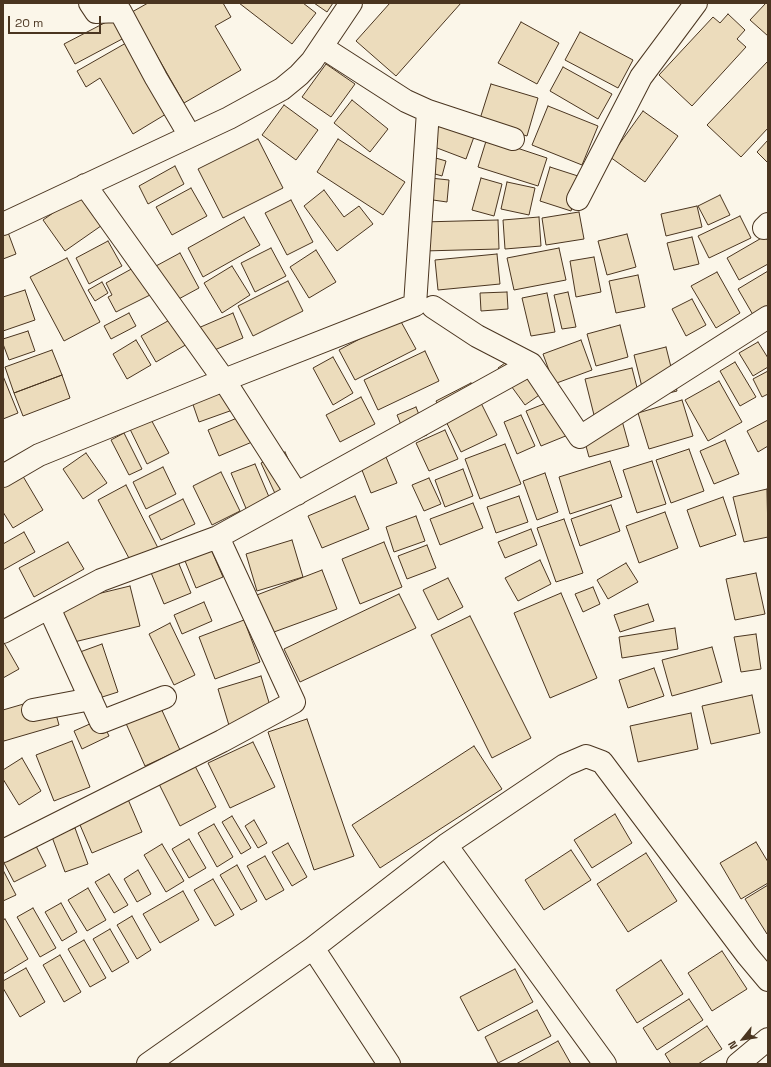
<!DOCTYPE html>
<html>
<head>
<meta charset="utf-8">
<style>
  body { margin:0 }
  #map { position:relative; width:771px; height:1067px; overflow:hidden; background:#fbf6e9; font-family:"Space Grotesk",sans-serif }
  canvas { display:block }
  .frame { position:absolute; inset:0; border:4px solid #4a3520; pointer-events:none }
  .north { position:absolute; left:723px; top:1019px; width:40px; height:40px; -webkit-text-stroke:3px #fbf6e9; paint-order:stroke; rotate:240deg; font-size:11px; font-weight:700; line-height:16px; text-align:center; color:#4a3520 }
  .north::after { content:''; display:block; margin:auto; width:14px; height:18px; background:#4a3520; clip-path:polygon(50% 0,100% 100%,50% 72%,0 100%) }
  .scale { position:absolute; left:8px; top:16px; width:93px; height:18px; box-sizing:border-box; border:2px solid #4a3520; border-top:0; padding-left:5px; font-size:12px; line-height:14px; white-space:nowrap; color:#4a3520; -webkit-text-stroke:3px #fbf6e9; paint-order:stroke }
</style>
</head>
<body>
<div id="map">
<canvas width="771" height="1067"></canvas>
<div class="frame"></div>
<div class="north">N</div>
<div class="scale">20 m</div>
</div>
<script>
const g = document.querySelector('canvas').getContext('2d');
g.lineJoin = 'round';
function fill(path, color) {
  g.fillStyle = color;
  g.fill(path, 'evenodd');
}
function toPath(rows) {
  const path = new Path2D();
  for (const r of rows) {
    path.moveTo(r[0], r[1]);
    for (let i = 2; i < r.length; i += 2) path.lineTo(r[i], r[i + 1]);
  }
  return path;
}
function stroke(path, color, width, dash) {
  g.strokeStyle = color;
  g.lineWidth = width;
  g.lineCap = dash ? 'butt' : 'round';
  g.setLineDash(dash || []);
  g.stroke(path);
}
const building = toPath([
  [148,3,223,3,231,17,215,26,241,70,184,103,132,12,148,3],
  [239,3,303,3,316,13,292,44,239,3],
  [314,3,333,3,327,12,314,3],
  [390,3,461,3,396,76,356,41,390,3],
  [766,3,768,3,768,36,750,20,766,3],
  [728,14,745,30,737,39,746,47,692,106,659,75,713,17,720,23,728,14],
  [114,18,124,38,75,64,64,44,114,18],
  [521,22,559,43,537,84,498,63,521,22],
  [580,32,633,60,618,88,565,60,580,32],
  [126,43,171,111,133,134,100,78,86,87,77,71,126,43],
  [768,61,768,128,741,157,707,125,768,61],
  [326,64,355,84,331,117,302,97,326,64],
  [563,67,612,94,598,119,550,91,563,67],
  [491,84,538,98,527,136,479,122,491,84],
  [352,100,388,129,370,152,334,123,352,100],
  [284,105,318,130,296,160,262,135,284,105],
  [548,106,598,126,582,165,532,145,548,106],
  [643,111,678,136,645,182,610,157,643,111],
  [433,118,475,134,466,159,424,143,433,118],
  [487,138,547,158,538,186,478,167,487,138],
  [258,139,283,188,223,218,198,169,258,139],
  [338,139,405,182,383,215,317,172,338,139],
  [768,140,768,163,757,152,768,140],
  [422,154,446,161,442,176,418,169,422,154],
  [175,166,184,184,148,204,139,186,175,166],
  [550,167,581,177,571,211,540,201,550,167],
  [421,177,449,180,447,202,419,198,421,177],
  [481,178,502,184,494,216,472,210,481,178],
  [507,182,535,188,529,215,501,209,507,182],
  [191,188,207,216,172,235,156,207,191,188],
  [86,190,108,221,65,251,43,220,86,190],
  [324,190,344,217,359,206,373,224,337,251,304,206,324,190],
  [720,195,730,215,708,225,698,206,720,195],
  [291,200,313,242,287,255,265,213,291,200],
  [697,206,702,227,666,236,661,214,697,206],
  [579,212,584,239,546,245,542,218,579,212],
  [740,216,751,238,709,258,698,236,740,216],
  [244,217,260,245,203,277,188,248,244,217],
  [539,217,541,246,505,249,503,220,539,217],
  [498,220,499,249,423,251,422,222,498,220],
  [6,227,16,254,3,259,3,228,6,227],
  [627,234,636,267,607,275,598,241,627,234],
  [765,236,768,241,768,264,739,280,727,258,765,236],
  [692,237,699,264,674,270,667,243,692,237],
  [108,241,122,266,89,284,76,258,108,241],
  [271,248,286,276,255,292,241,263,271,248],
  [559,248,566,280,514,290,507,258,559,248],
  [316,250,336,282,309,298,290,267,316,250],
  [180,253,199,288,175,301,156,266,180,253],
  [497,254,500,284,438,290,435,260,497,254],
  [594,257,601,292,576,297,570,261,594,257],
  [67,258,100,322,64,341,30,277,67,258],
  [232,266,250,295,222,313,204,283,232,266],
  [135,267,150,295,116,312,108,297,112,295,106,283,135,267],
  [768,271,768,313,756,320,738,289,768,271],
  [717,272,740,313,716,328,691,286,717,272],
  [638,275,645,307,616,313,609,281,638,275],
  [288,281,303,311,253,336,238,306,288,281],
  [102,282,108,293,95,301,88,290,102,282],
  [25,290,35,320,3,331,3,297,25,290],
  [507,292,508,309,481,311,480,293,507,292],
  [568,292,576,327,562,329,554,295,568,292],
  [547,293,555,332,531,336,522,298,547,293],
  [692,299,706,325,686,336,672,309,692,299],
  [129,313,136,326,111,339,104,326,129,313],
  [233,313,243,338,205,354,196,329,233,313],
  [175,317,189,343,156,362,141,336,175,317],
  [399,318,416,349,355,380,339,350,399,318],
  [620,325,628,357,596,366,587,334,620,325],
  [28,331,35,351,9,360,3,344,3,339,28,331],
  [136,340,151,365,127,379,113,354,136,340],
  [581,340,592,370,554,384,543,354,581,340],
  [758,342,768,358,768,367,753,376,739,353,758,342],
  [666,347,677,391,645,399,634,355,666,347],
  [52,350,62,375,14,393,5,367,52,350],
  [425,351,439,381,378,410,364,380,425,351],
  [519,353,545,391,525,405,498,368,519,353],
  [333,357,353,393,333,405,313,368,333,357],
  [735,362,756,397,740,406,720,371,735,362],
  [632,368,641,403,594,415,585,379,632,368],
  [768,371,768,394,762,397,753,379,768,371],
  [62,375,70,398,23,416,14,393,62,375],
  [3,376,18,413,3,419,3,376],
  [230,379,241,407,199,422,189,393,230,379],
  [719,381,742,422,708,441,685,400,719,381],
  [471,383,497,435,461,452,436,401,471,383],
  [361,397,375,424,340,442,326,415,361,397],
  [554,400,568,435,541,446,526,411,554,400],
  [682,400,693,436,649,449,638,413,682,400],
  [416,407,427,435,408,442,397,415,416,407],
  [147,412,169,453,147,464,127,423,147,412],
  [521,415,535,446,517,454,504,422,521,415],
  [242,416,252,442,219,456,208,430,242,416],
  [621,417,629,446,589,457,581,428,621,417],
  [768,420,768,446,758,452,747,431,768,420],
  [445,430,458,459,429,471,416,443,445,430],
  [124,433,142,469,129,475,111,440,124,433],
  [725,440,739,474,714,484,700,451,725,440],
  [505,444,521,484,480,499,465,459,505,444],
  [689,449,704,491,671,503,656,460,689,449],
  [383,450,397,483,371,493,358,460,383,450],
  [285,452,302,489,278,500,261,463,285,452],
  [86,453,107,483,83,499,63,469,86,453],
  [610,461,622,497,570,514,559,477,610,461],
  [652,461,666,504,637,513,623,470,652,461],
  [255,464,272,504,248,513,231,473,255,464],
  [163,467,176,494,146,509,133,482,163,467],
  [463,469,473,496,445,507,435,480,463,469],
  [221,472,240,511,212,525,193,486,221,472],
  [21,473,43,510,13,528,3,512,3,484,21,473],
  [545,473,558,512,537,520,523,481,545,473],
  [429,478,441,504,424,511,412,485,429,478],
  [126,485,158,548,131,562,98,500,126,485],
  [767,489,768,537,744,542,733,497,767,489],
  [355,496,369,529,322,548,308,516,355,496],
  [519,496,528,522,496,533,487,507,519,496],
  [723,497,736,535,700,547,687,510,723,497],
  [183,499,195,524,161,540,149,516,183,499],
  [473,503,483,528,440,545,430,519,473,503],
  [611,505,620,531,580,546,571,519,611,505],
  [665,512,678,548,639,563,626,526,665,512],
  [416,516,425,541,394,552,386,527,416,516],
  [564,519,583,573,556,582,537,528,564,519],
  [531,529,537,545,505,558,498,542,531,529],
  [24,532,35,552,3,570,3,544,24,532],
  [207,540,223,577,196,588,181,551,207,540],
  [292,540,303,577,257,591,246,554,292,540],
  [68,542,84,569,34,597,19,568,68,542],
  [384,542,402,587,360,604,342,559,384,542],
  [427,545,436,568,407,579,398,556,427,545],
  [174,552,191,593,164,604,147,563,174,552],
  [540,560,551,584,518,601,505,578,540,560],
  [626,563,638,582,608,599,597,580,626,563],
  [322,570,337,609,263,636,249,598,322,570],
  [756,573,765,614,735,620,726,579,756,573],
  [448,578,463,607,438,620,423,590,448,578],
  [130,586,140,626,70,643,60,603,130,586],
  [593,587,600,604,583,612,575,594,593,587],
  [561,593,597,678,550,698,514,613,561,593],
  [399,594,416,628,300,682,284,649,399,594],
  [204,602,212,621,182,634,174,615,204,602],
  [648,604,654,621,620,632,614,615,648,604],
  [470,616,531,738,492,758,431,635,470,616],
  [244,620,260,662,215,679,199,637,244,620],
  [170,623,195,675,174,685,149,634,170,623],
  [675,628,678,649,622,658,619,637,675,628],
  [756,634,761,669,741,672,734,637,756,634],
  [3,641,19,669,3,678,3,641],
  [102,644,118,692,96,699,80,652,102,644],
  [712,647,722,682,672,696,662,660,712,647],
  [654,668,664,696,628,708,619,680,654,668],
  [261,676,274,719,231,732,218,689,261,676],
  [155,695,180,750,145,766,120,710,155,695],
  [752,695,760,733,711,744,702,706,752,695],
  [51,696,59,725,4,741,3,738,3,710,51,696],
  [691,713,698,749,638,762,630,726,691,713],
  [101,719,109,736,82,749,74,731,101,719],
  [307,719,354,856,314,870,268,732,307,719],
  [72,741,90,787,54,801,36,755,72,741],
  [253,742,275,787,230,808,208,763,253,742],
  [474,746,502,789,380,868,352,825,474,746],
  [22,758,41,791,19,805,3,779,3,770,22,758],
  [195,766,216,807,180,826,159,784,195,766],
  [127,797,142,832,92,853,77,818,127,797],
  [615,814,632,843,592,868,574,840,615,814],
  [232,816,251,848,241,854,222,822,232,816],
  [254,820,267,843,258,848,245,826,254,820],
  [214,824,233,857,217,867,198,833,214,824],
  [75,828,88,864,65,872,52,837,75,828],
  [189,839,206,868,189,878,172,849,189,839],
  [756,842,768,862,768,883,741,899,720,863,756,842],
  [288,843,307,877,292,886,272,852,288,843],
  [35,844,46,866,14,882,3,861,35,844],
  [162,844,184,881,166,892,144,855,162,844],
  [571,850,591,880,544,910,525,880,571,850],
  [646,853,677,901,628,932,597,884,646,853],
  [265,856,284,890,266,900,247,866,265,856],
  [237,865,257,901,241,910,220,875,237,865],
  [3,870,16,895,3,901,3,870],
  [138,870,151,894,137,902,124,879,138,870],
  [109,874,128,905,114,913,95,882,109,874],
  [213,879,234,915,215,926,194,890,213,879],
  [768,885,768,934,767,934,745,899,768,885],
  [88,888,106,920,87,931,68,900,88,888],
  [183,891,199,920,160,943,143,914,183,891],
  [61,903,77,932,62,941,45,912,61,903],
  [33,908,56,948,40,957,17,917,33,908],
  [132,916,151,950,137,959,117,925,132,916],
  [5,919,28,959,3,974,3,920,5,919],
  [110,929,129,962,112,972,93,939,110,929],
  [84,940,106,978,90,987,68,949,84,940],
  [722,951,747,989,712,1011,688,973,722,951],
  [60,955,81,992,64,1002,43,965,60,955],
  [661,960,683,994,637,1023,616,990,661,960],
  [26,968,45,1002,20,1017,3,988,3,981,26,968],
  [515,969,533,1002,478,1031,460,997,515,969],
  [689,999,703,1020,657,1050,643,1028,689,999],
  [537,1010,551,1036,498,1063,485,1037,537,1010],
  [707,1026,722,1049,698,1064,671,1064,665,1054,707,1026],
  [558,1041,571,1064,516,1064,558,1041]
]);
const minor = toPath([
  [90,3,96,12,120,11,156,78,190,136],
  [322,47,406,101,428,111,513,139],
  [85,185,224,380,297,494],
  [578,199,641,77,696,3],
  [3,224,229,118,282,89,299,75,312,61,351,3],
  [764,228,768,224],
  [433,307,477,336,531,364],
  [3,476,39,455,224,380,415,305,428,111],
  [49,608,101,722,165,697],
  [3,632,101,580,218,537],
  [33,710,91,699],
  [446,845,605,1064],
  [3,851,222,741,294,702,218,537,531,364,580,437,768,317],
  [313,948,446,845,565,765,586,756,602,762,747,955,768,980],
  [148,1064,313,948,389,1064],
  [738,1064,768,1039]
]);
fill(building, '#ecdcbc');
stroke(building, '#4a3520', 1);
stroke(minor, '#4a3520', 24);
stroke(minor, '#fbf6e9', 22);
</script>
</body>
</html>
